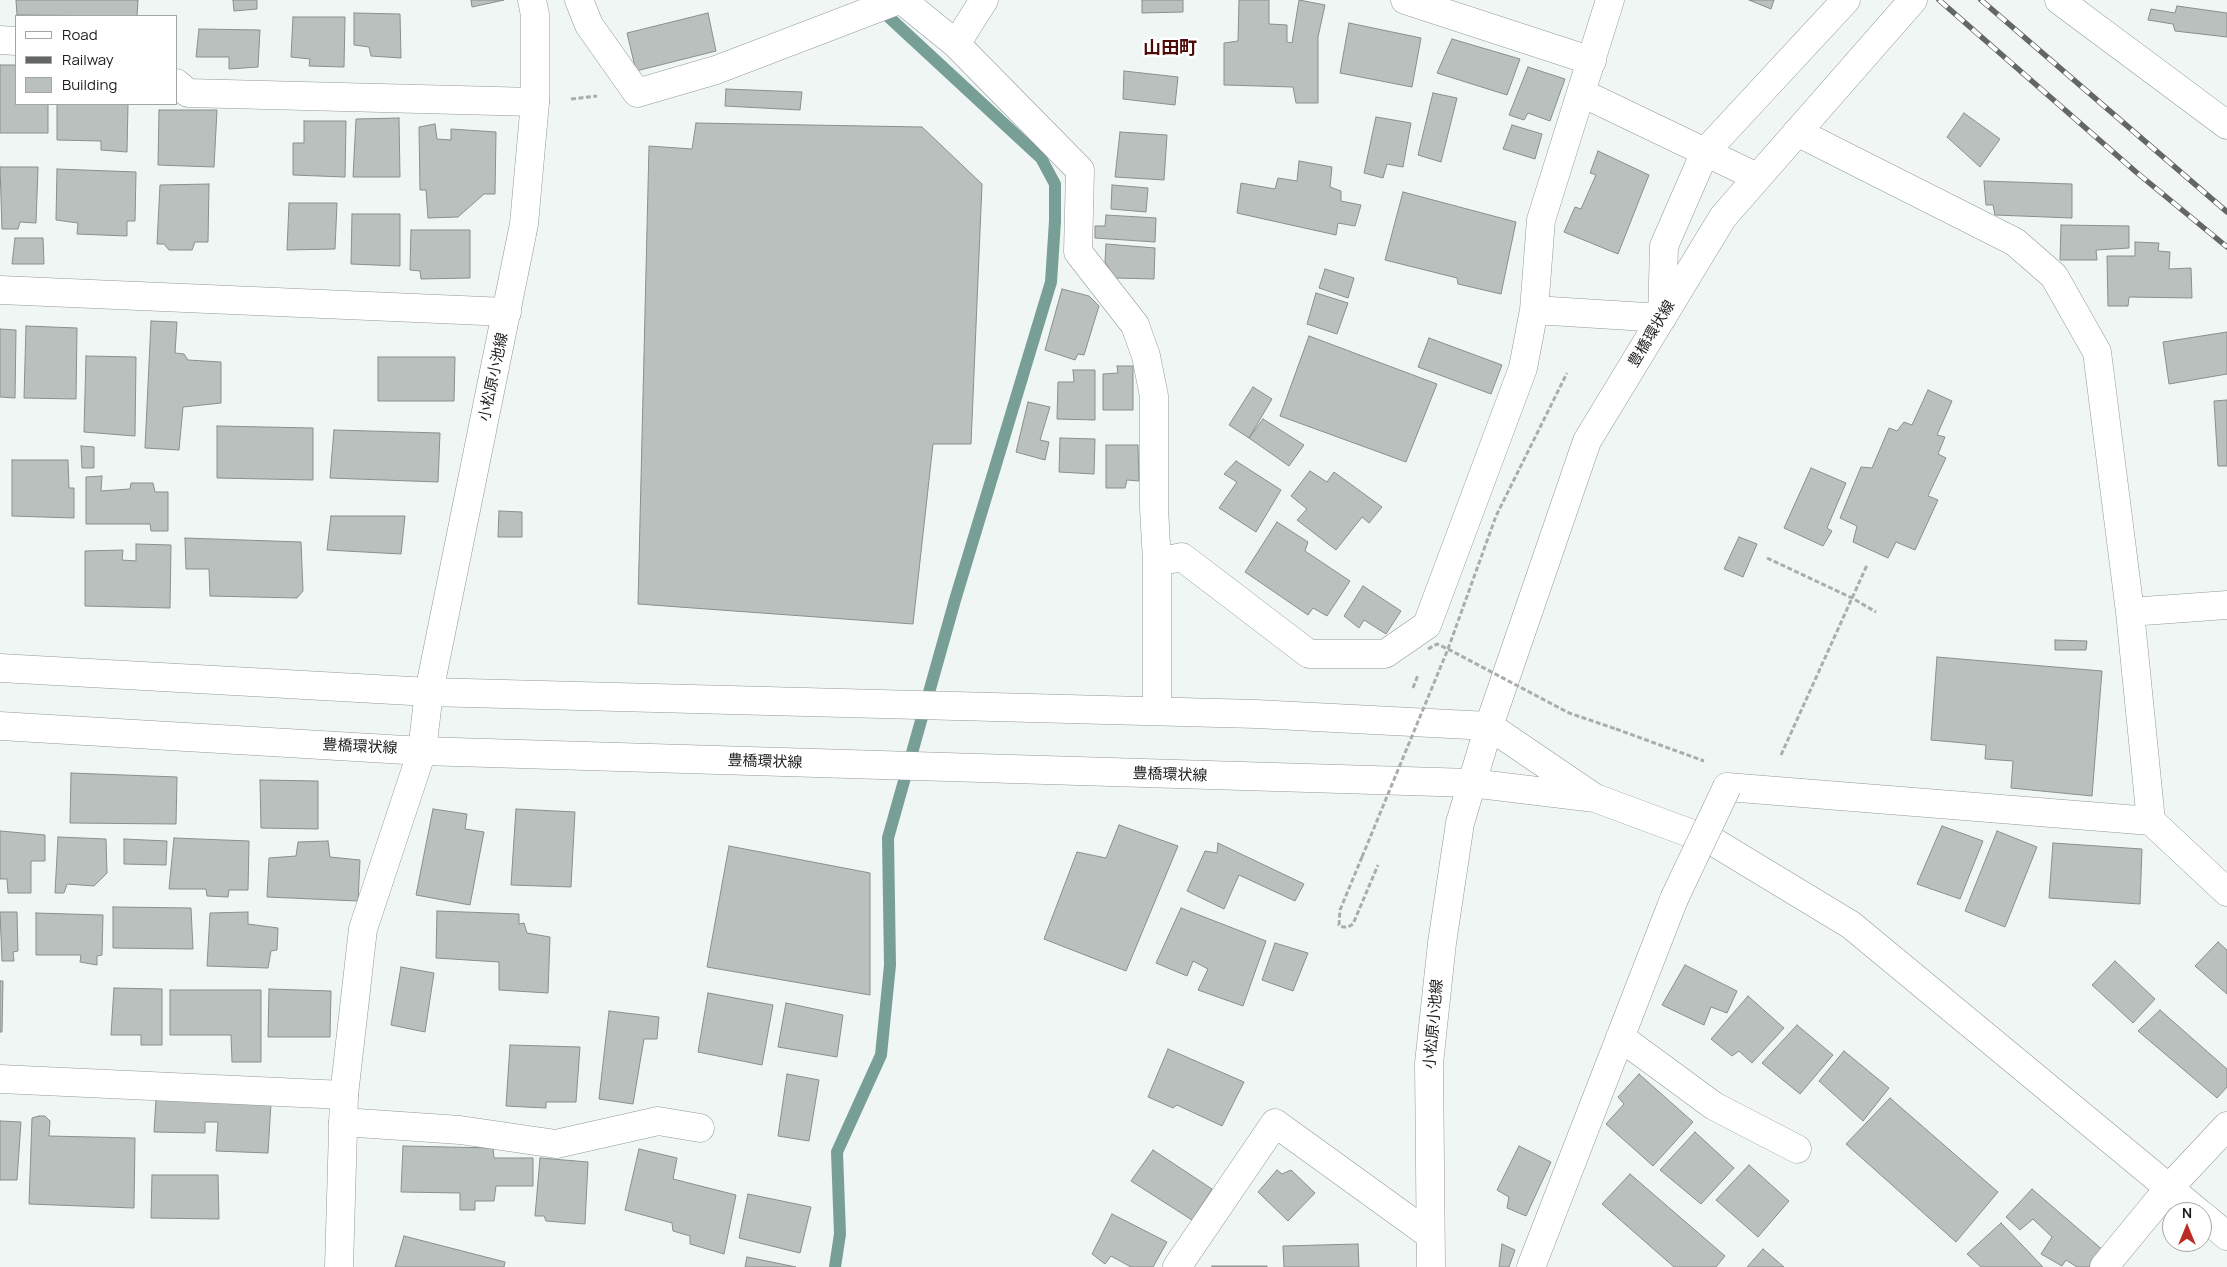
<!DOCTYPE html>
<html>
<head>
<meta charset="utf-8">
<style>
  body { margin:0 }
  #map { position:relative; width:2227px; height:1267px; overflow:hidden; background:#eff6f4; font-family:Manrope,sans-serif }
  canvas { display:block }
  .legend { position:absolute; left:15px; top:15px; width:162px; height:90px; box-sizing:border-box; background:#fff; border:1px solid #a4a5a5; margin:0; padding:6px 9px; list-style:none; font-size:15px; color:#1c1e1d }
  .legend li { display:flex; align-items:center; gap:10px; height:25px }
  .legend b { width:25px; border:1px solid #a4a5a5 }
  .north { position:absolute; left:2162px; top:1202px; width:50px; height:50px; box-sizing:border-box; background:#fff; border:1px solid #a4a5a5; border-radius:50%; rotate:0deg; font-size:14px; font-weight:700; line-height:20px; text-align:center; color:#1c1e1d }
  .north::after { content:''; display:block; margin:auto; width:18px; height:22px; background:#bb2d24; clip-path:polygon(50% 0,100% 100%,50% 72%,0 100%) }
</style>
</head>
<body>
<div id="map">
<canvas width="2227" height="1267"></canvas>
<ul class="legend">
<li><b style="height:6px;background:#fff"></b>Road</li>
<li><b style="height:6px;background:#636665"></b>Railway</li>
<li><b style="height:14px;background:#bac0be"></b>Building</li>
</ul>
<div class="north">N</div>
</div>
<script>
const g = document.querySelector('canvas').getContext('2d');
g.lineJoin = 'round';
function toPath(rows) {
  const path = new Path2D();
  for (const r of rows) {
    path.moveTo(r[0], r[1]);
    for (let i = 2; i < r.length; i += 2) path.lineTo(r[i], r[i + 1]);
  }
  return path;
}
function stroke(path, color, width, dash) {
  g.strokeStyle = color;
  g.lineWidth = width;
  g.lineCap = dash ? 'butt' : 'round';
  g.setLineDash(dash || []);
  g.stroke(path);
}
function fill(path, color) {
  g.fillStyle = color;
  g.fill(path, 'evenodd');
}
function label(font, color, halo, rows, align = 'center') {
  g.font = font + ' Manrope,"Noto Sans JP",sans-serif';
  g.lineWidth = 5;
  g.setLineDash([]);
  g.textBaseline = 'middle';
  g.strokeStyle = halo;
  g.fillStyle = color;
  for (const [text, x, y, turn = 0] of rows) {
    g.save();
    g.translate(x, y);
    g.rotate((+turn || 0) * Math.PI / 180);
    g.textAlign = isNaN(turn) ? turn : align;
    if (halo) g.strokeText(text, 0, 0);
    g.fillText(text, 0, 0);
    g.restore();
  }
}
const stream = toPath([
  [835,1267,840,1234,837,1152,881,1055,890,965,888,838,955,600,1051,282,1055,221,1055,184,1041,158,879,8]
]);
const building = toPath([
  [16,0,138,0,137,16,17,15,16,0],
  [233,0,257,0,257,9,234,11,233,0],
  [471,0,504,0,472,7,471,0],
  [1142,0,1183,0,1183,12,1142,13,1142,0],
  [1239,0,1269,0,1269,24,1287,25,1287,42,1292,43,1299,0,1325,5,1318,37,1318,103,1296,103,1293,87,1224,85,1224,43,1238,41,1239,0],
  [1749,0,1774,0,1771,9,1749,0],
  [2177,6,2227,13,2227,37,2175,31,2173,24,2148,20,2151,9,2175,13,2177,6],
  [354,13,400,14,401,58,371,56,369,47,354,45,354,13],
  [708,13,716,51,636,71,627,33,708,13],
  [293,17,345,17,344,67,309,66,310,59,291,57,293,17],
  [1349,23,1421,38,1412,87,1340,73,1349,23],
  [199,29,260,30,258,67,229,69,229,57,196,57,199,29],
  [1452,39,1520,59,1507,95,1437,73,1452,39],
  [0,65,16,65,16,104,48,104,48,133,0,133,0,65],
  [1528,67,1565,79,1550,121,1528,113,1524,120,1509,115,1528,67],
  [1124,71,1178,77,1175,105,1123,99,1124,71],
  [726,89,802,92,800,110,725,106,726,89],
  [1433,93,1457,98,1441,162,1418,155,1433,93],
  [57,104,128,104,127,152,101,150,101,141,57,140,57,104],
  [159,110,217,110,214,167,158,165,159,110],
  [1964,113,2000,139,1980,167,1947,137,1964,113],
  [1376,117,1411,123,1403,167,1387,164,1383,178,1364,173,1376,117],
  [399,118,400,177,353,177,356,119,399,118],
  [304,121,346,121,345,177,293,175,293,143,304,143,304,121],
  [696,123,922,127,982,184,971,444,933,444,913,624,638,604,649,146,692,149,696,123],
  [435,124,437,139,451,140,451,129,496,132,495,194,484,194,458,217,428,218,426,190,420,190,419,127,435,124],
  [1512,125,1542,134,1535,159,1503,149,1512,125],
  [1120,132,1167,135,1164,180,1115,177,1120,132],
  [1598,151,1649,175,1618,254,1564,232,1575,207,1581,209,1596,175,1590,173,1598,151],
  [1299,161,1332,167,1330,187,1341,191,1341,201,1361,205,1355,226,1338,223,1336,235,1237,213,1241,183,1275,189,1278,178,1297,181,1299,161],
  [0,167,38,167,36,223,20,222,18,229,2,229,0,167],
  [57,169,136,172,135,221,127,221,127,236,77,234,78,223,56,220,57,169],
  [1984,181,2072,184,2072,218,1995,215,1993,205,1986,205,1984,181],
  [209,184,208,242,195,242,192,250,169,250,164,244,157,244,160,185,209,184],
  [1112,185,1148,188,1146,212,1111,209,1112,185],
  [1403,192,1516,222,1501,294,1458,284,1457,278,1385,260,1403,192],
  [289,203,337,203,335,249,287,250,289,203],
  [352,214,400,214,400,266,351,264,352,214],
  [1106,215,1156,218,1155,242,1095,238,1095,226,1105,226,1106,215],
  [2061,225,2129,226,2129,248,2096,250,2097,260,2060,260,2061,225],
  [411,230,470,230,470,278,421,279,420,271,410,270,411,230],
  [15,238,43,238,44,264,12,264,15,238],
  [2135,242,2159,243,2158,251,2170,252,2169,269,2191,268,2192,298,2129,297,2128,306,2108,306,2107,256,2135,256,2135,242],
  [1106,244,1155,248,1154,279,1115,278,1105,262,1106,244],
  [1325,269,1354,278,1348,298,1319,288,1325,269],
  [1062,289,1089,296,1099,306,1084,355,1078,354,1075,360,1045,350,1062,289],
  [1316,293,1348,303,1337,334,1307,324,1316,293],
  [151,321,177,322,175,353,184,354,188,360,221,362,221,403,183,407,179,450,145,448,151,321],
  [26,326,77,328,76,399,24,398,26,326],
  [0,329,16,330,15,398,0,397,0,329],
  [2227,332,2227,374,2169,384,2163,342,2227,332],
  [1309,336,1437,384,1406,462,1280,416,1309,336],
  [1429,338,1502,365,1491,394,1418,367,1429,338],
  [86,356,136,357,135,436,84,432,86,356],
  [378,357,455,357,454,401,378,401,378,357],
  [1117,366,1133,366,1133,410,1103,410,1103,374,1118,373,1117,366],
  [1073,370,1095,370,1095,420,1057,419,1058,382,1074,382,1073,370],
  [1253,387,1272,399,1249,438,1229,425,1253,387],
  [1928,390,1952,401,1937,435,1945,437,1938,454,1946,458,1928,496,1938,500,1915,550,1896,542,1888,558,1853,542,1857,526,1840,518,1861,467,1872,468,1889,428,1897,431,1904,422,1912,425,1928,390],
  [2227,400,2227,466,2218,466,2214,401,2227,400],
  [1028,402,1050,407,1040,440,1049,442,1045,460,1016,452,1028,402],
  [1263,419,1304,445,1289,466,1249,438,1263,419],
  [217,426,313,428,313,480,217,478,217,426],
  [334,430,440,433,438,482,330,478,334,430],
  [1060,438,1095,439,1094,474,1059,472,1060,438],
  [1106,445,1138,445,1139,481,1127,480,1125,488,1106,488,1106,445],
  [81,446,94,447,94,468,82,468,81,446],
  [12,460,68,460,69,488,74,488,74,518,12,516,12,460],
  [1236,461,1281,490,1256,532,1219,508,1237,482,1224,474,1236,461],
  [1811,468,1846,483,1827,528,1832,531,1823,546,1784,528,1811,468],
  [1310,471,1327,482,1334,472,1382,507,1369,523,1362,517,1336,550,1297,520,1307,509,1291,496,1310,471],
  [102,476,101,491,130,489,131,483,153,483,155,492,168,492,168,531,151,531,150,524,86,524,86,477,102,476],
  [499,511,522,512,522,537,498,537,499,511],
  [331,516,405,516,401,554,327,550,331,516],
  [1277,522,1308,542,1305,551,1350,581,1327,616,1313,608,1308,615,1245,572,1277,522],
  [1739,537,1757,544,1743,577,1724,569,1739,537],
  [185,538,301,542,303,591,297,598,210,596,209,569,186,569,185,538],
  [136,544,171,545,170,608,85,606,85,551,123,550,122,560,136,561,136,544],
  [1363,586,1401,611,1386,634,1364,620,1359,628,1344,616,1363,586],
  [2055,640,2087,641,2086,650,2055,650,2055,640],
  [1937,657,2102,671,2092,796,2011,788,2013,761,1985,759,1986,745,1931,740,1937,657],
  [71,773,177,777,176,824,70,823,71,773],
  [260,780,318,781,318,829,261,828,260,780],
  [433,809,467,814,465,829,484,832,470,905,416,895,433,809],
  [516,809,575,812,571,887,511,885,516,809],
  [1119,825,1178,846,1126,971,1044,939,1077,852,1106,858,1119,825],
  [1942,826,1983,841,1960,899,1917,884,1942,826],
  [0,831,45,835,45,861,31,861,31,893,8,893,7,879,0,879,0,831],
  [1997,831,2037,847,2005,927,1965,911,1997,831],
  [58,837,106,839,107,873,94,886,67,884,64,893,55,893,58,837],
  [174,838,249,841,248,890,229,890,228,897,207,896,206,889,169,889,174,838],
  [124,839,167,841,166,865,124,864,124,839],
  [328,841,330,857,360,860,358,901,267,897,269,858,296,856,298,842,328,841],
  [1218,843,1304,884,1295,901,1239,875,1224,909,1187,891,1205,851,1217,853,1218,843],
  [2053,843,2142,849,2140,904,2049,898,2053,843],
  [729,846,870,873,870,995,707,967,729,846],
  [113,907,191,908,193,949,113,948,113,907],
  [1181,908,1266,941,1243,1006,1198,990,1208,969,1193,961,1187,976,1156,963,1181,908],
  [437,911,519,914,519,924,524,923,527,933,550,937,548,993,499,990,499,962,436,958,437,911],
  [0,912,17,912,18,951,13,952,14,961,2,961,0,912],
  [248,912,248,924,278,928,277,950,271,951,268,968,207,966,210,913,248,912],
  [36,913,103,915,102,955,97,956,97,965,80,962,81,955,36,955,36,913],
  [2218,942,2227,950,2227,994,2195,966,2218,942],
  [1275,943,1308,953,1293,991,1262,980,1275,943],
  [2115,961,2155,999,2133,1023,2092,985,2115,961],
  [1685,965,1737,991,1727,1013,1711,1007,1704,1025,1662,1005,1685,965],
  [401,967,434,973,425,1032,391,1025,401,967],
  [0,981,3,981,2,1032,0,1032,0,981],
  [114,988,162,989,162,1045,141,1045,141,1035,111,1035,114,988],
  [269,989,331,991,330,1037,268,1037,269,989],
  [170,990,261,990,261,1062,232,1062,231,1035,170,1035,170,990],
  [708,993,773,1005,762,1065,698,1052,708,993],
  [1748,996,1784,1028,1752,1063,1739,1051,1732,1056,1711,1039,1748,996],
  [786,1003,843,1015,837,1057,778,1047,786,1003],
  [2160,1010,2227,1069,2227,1087,2217,1098,2138,1031,2160,1010],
  [609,1011,659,1017,657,1039,644,1039,633,1104,599,1099,609,1011],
  [1797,1025,1833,1055,1800,1094,1762,1063,1797,1025],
  [510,1045,580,1047,576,1102,546,1102,546,1108,506,1106,510,1045],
  [1168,1049,1244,1082,1222,1126,1177,1105,1173,1108,1148,1097,1168,1049],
  [1844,1051,1889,1088,1863,1121,1819,1081,1844,1051],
  [787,1074,819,1080,809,1141,778,1136,787,1074],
  [1639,1074,1693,1122,1653,1166,1606,1124,1624,1104,1618,1097,1639,1074],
  [1890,1098,1998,1192,1956,1242,1846,1144,1890,1098],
  [156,1099,271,1103,268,1153,216,1151,218,1122,205,1122,205,1133,154,1132,156,1099],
  [39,1116,45,1116,50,1121,49,1136,135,1138,134,1208,29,1204,32,1118,39,1116],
  [0,1121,21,1122,17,1180,0,1180,0,1121],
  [1695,1132,1734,1168,1701,1204,1660,1170,1695,1132],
  [403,1146,493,1148,494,1158,533,1158,533,1186,496,1186,494,1201,475,1201,475,1210,460,1210,460,1193,401,1192,403,1146],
  [1519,1146,1551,1162,1526,1216,1507,1208,1509,1197,1497,1190,1519,1146],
  [639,1149,677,1158,673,1179,736,1195,724,1254,690,1244,690,1236,673,1231,672,1223,625,1210,639,1149],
  [1153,1150,1212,1189,1192,1220,1131,1181,1153,1150],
  [540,1158,588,1162,585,1224,546,1221,544,1216,535,1216,540,1158],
  [1749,1165,1789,1201,1758,1237,1716,1200,1749,1165],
  [1277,1170,1282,1174,1291,1170,1315,1193,1288,1221,1258,1192,1277,1170],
  [1630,1174,1725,1256,1716,1267,1674,1267,1602,1204,1630,1174],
  [152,1175,218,1175,219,1219,151,1218,152,1175],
  [2032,1189,2104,1251,2089,1267,2077,1267,2066,1260,2062,1266,2041,1254,2052,1237,2033,1219,2020,1230,2006,1217,2032,1189],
  [748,1194,811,1207,800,1253,739,1238,748,1194],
  [1112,1214,1167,1242,1153,1267,1131,1267,1111,1256,1105,1264,1092,1254,1112,1214],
  [2001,1223,2043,1267,1981,1267,1967,1254,2001,1223],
  [404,1236,505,1262,504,1267,395,1267,404,1236],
  [1358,1244,1359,1267,1284,1267,1283,1246,1358,1244],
  [1502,1244,1515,1250,1509,1267,1499,1267,1502,1244],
  [1763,1249,1784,1267,1747,1267,1763,1249],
  [747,1257,796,1267,745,1267,747,1257],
  [1212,1266,1267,1266,1267,1267,1212,1267,1212,1266]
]);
const path = toPath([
  [571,99,597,96],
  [1767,558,1852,598,1876,612],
  [1413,688,1418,675],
  [1616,729,1704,761],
  [1781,755,1867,565],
  [1362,857,1340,910,1339,925,1343,927,1348,927,1353,924,1378,865]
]);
const minor = toPath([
  [579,0,589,25,637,93,716,70,899,0],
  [902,0,956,44,1080,170,1078,252,1135,325,1146,356,1154,396,1154,508,1157,562],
  [1405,0,1592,61],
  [1610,0,1541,220,1534,310,1662,318,1664,246,1705,152,1846,0],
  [2059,0,2227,125],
  [0,40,16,41],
  [956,44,984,0],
  [176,83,188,93,535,102],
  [1582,93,1757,177],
  [0,290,507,312],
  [2130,612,2227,605],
  [1157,711,1157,562,1182,557,1309,654,1385,654,1427,625,1523,368,1534,310],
  [1727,787,2151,821,2130,612,2097,352,2054,276,2015,242,1797,132],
  [2151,821,2227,892],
  [1620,1037,1714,1106,1797,1149],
  [0,1079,344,1095],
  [343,1122,460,1130,556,1144,658,1121,700,1128],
  [1177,1267,1275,1123,1430,1235],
  [1531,1267,1674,899],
  [2104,1267,2169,1188,2227,1126]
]);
const tertiary = toPath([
  [1489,726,1592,796],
  [1471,783,1595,798,1714,842,1851,925,2198,1212],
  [2202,1215,2227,1236],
  [339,1267,344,1095,363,929,422,751]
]);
const secondary = toPath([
  [0,668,429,692,1256,714,1489,726],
  [0,726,422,751,1471,783],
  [422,751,429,692,524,224,535,102,535,15,532,0],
  [1431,1267,1429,1063,1442,943,1460,823,1489,726,1587,441,1723,217,1913,0]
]);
const rail = toPath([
  [1939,0,2136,172,2227,247],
  [1981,0,2227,212]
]);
const pathBridge = toPath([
  [1428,649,1437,644,1448,649,1569,713,1616,729],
  [1362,857,1448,649,1496,516,1567,373]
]);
const minorBridge = toPath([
  [1674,899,1727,787]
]);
const streetNames = [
  ["豊橋環状線",1652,334,-59],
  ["小松原小池線",494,377,-78],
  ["豊橋環状線",360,747,3],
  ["豊橋環状線",765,762,2],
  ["豊橋環状線",1170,775,2],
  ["小松原小池線",1434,1024,-85]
];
const quarterNames = [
  ["山田町",1170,49]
];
stroke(stream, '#779f96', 12);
fill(building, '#bac0be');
stroke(building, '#898f8d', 1);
stroke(minor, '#939998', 29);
stroke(tertiary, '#939998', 29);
stroke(secondary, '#939998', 29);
stroke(path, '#a9aeac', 3, [5, 2.5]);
stroke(minor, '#fff', 28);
stroke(tertiary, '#fff', 28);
stroke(secondary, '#fff', 28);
stroke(rail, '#636665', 5.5);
stroke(rail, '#fff', 4, [11]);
stroke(minorBridge, '#939998', 29, []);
stroke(pathBridge, '#a9aeac', 3, [5, 2.5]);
stroke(minorBridge, '#fff', 28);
label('15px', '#1c1e1d', '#fff', streetNames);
label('bold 18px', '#4f0b07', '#fff', quarterNames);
</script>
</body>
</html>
